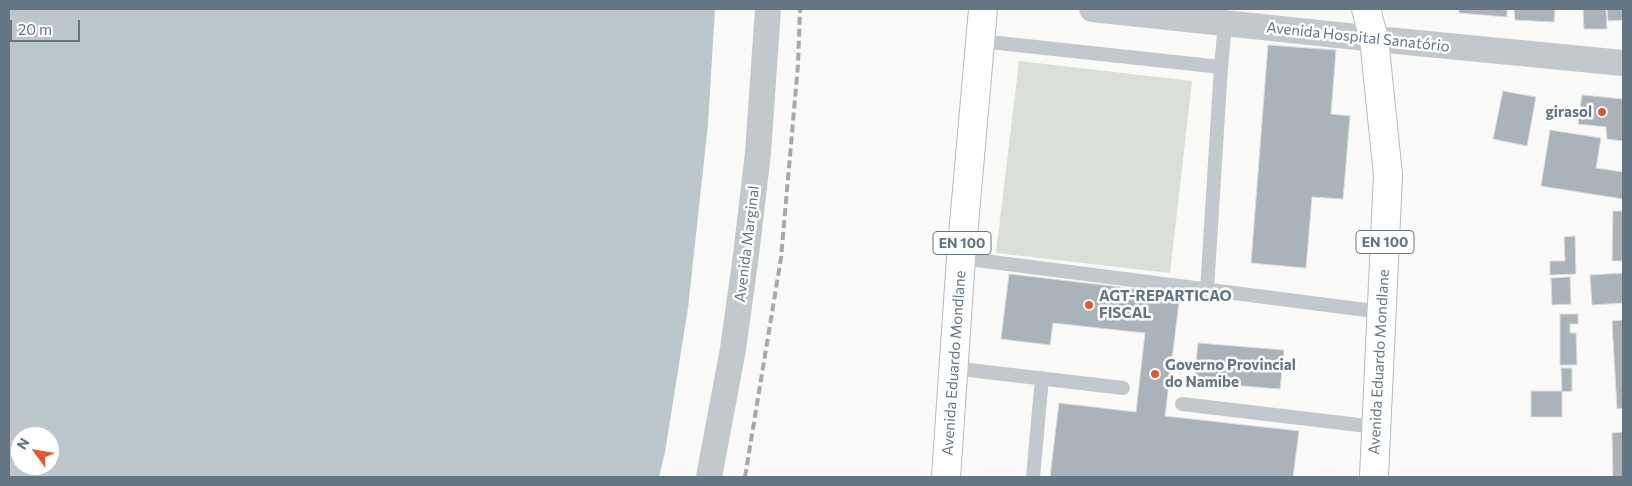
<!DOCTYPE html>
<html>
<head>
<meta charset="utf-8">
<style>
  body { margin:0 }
  #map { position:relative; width:1632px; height:486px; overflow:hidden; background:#fafaf8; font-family:Commissioner,sans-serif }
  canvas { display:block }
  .frame { position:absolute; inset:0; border:10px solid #657683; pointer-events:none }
  .north { position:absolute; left:10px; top:426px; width:50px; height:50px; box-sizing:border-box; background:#fff; border:1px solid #c1c8cd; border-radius:50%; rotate:302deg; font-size:14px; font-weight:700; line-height:20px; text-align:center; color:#657683 }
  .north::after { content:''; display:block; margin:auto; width:18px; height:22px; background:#e4572e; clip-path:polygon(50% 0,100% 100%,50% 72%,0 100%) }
  .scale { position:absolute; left:10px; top:20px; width:70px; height:22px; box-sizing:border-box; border:2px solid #657683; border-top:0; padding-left:6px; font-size:15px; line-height:18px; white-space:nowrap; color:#657683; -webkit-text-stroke:4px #fff; paint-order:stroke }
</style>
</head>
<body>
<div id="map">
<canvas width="1632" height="486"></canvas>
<div class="frame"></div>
<div class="north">N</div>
<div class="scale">20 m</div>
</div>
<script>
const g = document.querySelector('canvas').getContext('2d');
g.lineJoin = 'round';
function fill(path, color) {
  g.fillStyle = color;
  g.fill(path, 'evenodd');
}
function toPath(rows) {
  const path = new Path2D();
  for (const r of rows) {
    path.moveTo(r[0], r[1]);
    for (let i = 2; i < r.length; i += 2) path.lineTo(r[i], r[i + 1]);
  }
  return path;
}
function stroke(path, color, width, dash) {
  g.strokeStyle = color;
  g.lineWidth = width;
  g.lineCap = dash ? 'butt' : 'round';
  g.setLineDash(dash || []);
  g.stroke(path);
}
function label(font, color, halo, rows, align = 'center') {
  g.font = font + ' Commissioner,sans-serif';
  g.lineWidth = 5;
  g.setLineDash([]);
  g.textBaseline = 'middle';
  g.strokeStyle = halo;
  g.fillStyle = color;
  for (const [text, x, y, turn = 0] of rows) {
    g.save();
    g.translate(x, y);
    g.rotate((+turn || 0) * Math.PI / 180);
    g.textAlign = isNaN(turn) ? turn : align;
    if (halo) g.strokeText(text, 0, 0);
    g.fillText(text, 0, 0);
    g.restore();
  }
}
const green = toPath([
  [1019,61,1192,81,1170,273,996,253]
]);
const water = toPath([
  [9,9,715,9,708,124,688,308,665,452,659,477,9,477],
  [20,436,50,436,50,466,20,466]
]);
const building = toPath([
  [1459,9,1507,9,1507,17,1459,13,1459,9],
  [1514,9,1555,9,1554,22,1515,20,1514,9],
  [1583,9,1606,9,1607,29,1584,29,1583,9],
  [1607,9,1623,9,1623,20,1608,21,1607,9],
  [1268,45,1336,50,1331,114,1350,116,1343,199,1312,197,1306,268,1251,263,1268,45],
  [1503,91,1536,97,1527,146,1493,139,1503,91],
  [1582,95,1623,99,1623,141,1607,139,1606,127,1578,124,1582,95],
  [1550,130,1601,138,1596,168,1623,172,1623,199,1541,186,1550,130],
  [1613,211,1623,211,1623,261,1612,261,1613,211],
  [1575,236,1576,274,1550,275,1550,261,1565,261,1564,237,1575,236],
  [1623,273,1623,303,1592,305,1590,275,1623,273],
  [1009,274,1180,294,1165,416,1299,431,1293,477,1050,477,1059,403,1136,412,1145,333,1053,323,1050,345,1001,339,1009,274],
  [1570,277,1571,304,1552,305,1551,278,1570,277],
  [1560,314,1578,314,1578,324,1570,324,1570,333,1576,333,1577,365,1560,365,1560,314],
  [1623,320,1623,408,1617,409,1612,321,1623,320],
  [1198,343,1284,350,1280,389,1194,382,1198,343],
  [1561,368,1572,368,1572,391,1562,392,1561,368],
  [1531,391,1562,391,1562,417,1531,417,1531,391],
  [1623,432,1623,477,1613,477,1612,433,1623,432]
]);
const service = toPath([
  [980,41,1221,67],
  [961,258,1382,312],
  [1207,290,1221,67,1225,23],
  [952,368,1123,388],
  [1182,404,1376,427],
  [1033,477,1042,378]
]);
const minor = toPath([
  [1092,9,1366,38,1623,63],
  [709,477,733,349,746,255,758,153,768,9]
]);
const primary = toPath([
  [1366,9,1374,39,1388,175,1374,477],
  [946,477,961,258,983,9]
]);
const rail = toPath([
  [745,477,781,258,798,65,800,9]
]);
const markers = [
  [1602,112,5,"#e4572e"],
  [1089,305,5,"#e4572e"],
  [1155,374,5,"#e4572e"]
];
const shields = [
  [1385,242,58],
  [962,243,58]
];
const shieldNames = [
  ["EN 100",1385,242],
  ["EN 100",962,243]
];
const streetNames = [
  ["Avenida Hospital Sanatório",1358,37,6],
  ["Avenida Marginal",747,244,-83],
  ["Avenida Eduardo Mondlane",1379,362,-87],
  ["Avenida Eduardo Mondlane",954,363,-86]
];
const poiNames = [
  ["girasol",1592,112,"right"],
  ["AGT-REPARTICAO",1099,296],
  ["FISCAL",1099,313],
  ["Governo Provincial",1165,365],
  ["do Namibe",1165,382]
];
fill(green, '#dadfd7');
fill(water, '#bbc7cb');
fill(building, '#aab3b9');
stroke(building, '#dcdcda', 1);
stroke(primary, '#b5babe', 30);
stroke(service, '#c3c8cc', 14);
stroke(minor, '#c3c8cc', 26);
stroke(primary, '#fff', 28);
stroke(rail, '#a2aab0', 4, [8, 4]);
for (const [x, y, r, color] of markers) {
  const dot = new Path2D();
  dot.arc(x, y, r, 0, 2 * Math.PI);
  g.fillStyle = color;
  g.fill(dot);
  stroke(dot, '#fff', 2);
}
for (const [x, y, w] of shields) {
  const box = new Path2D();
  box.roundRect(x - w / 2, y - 11.5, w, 23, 4);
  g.fillStyle = '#fff';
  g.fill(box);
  stroke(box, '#657683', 1);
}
label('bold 14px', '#657683', null, shieldNames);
label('15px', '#657683', '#fff', streetNames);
label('bold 15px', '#657683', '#fff', poiNames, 'left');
</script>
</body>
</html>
